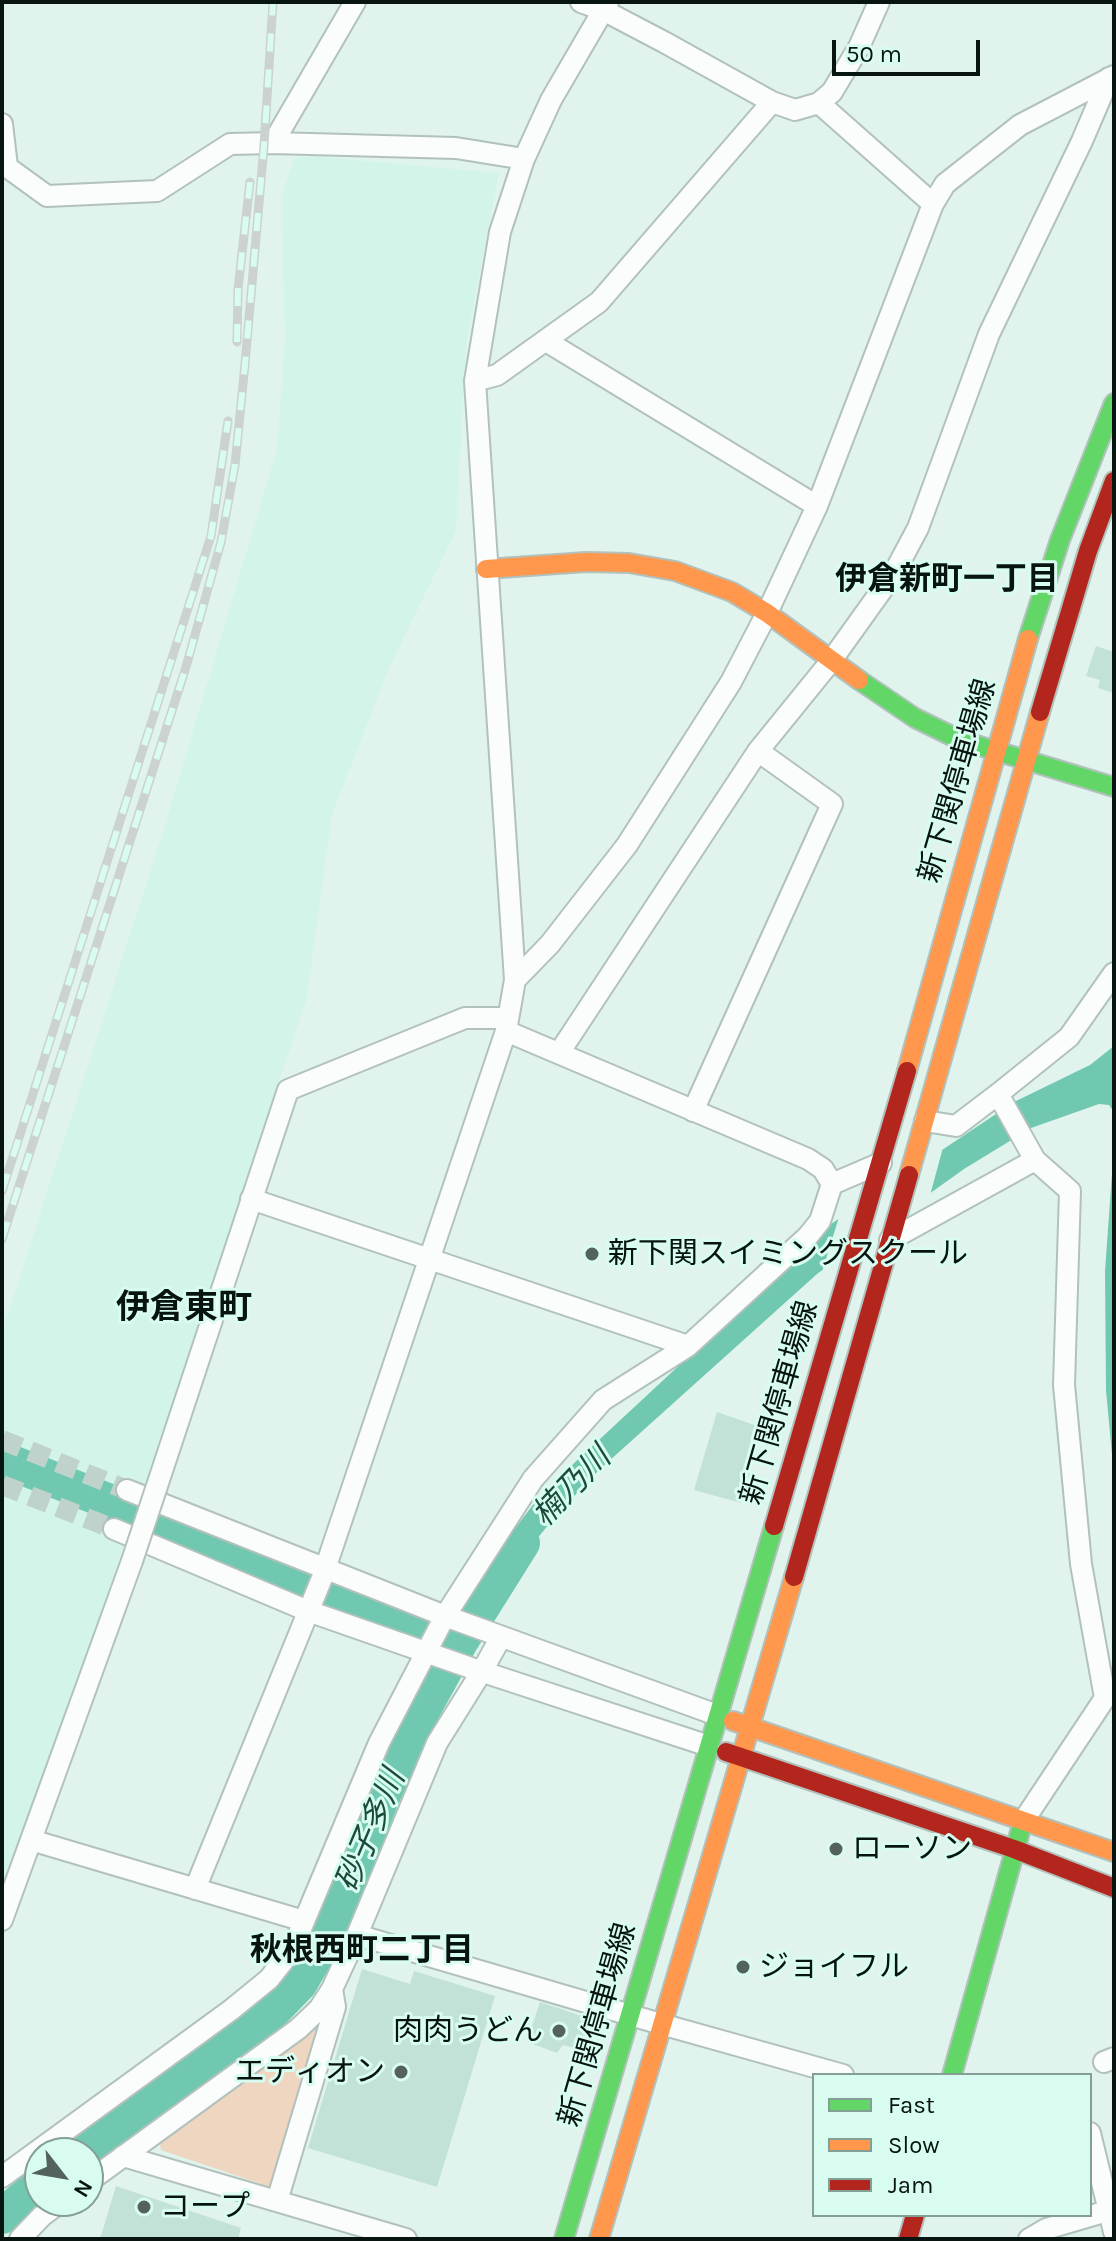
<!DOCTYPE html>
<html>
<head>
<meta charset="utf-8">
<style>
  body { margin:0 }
  #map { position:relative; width:1116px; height:2241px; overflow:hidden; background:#e0f4ed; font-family:Karla,sans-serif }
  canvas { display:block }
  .frame { position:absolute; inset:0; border:4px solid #071410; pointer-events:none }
  .legend { position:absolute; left:812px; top:2073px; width:280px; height:144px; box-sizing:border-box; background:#d8fcef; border:2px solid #849f96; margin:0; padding:10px 14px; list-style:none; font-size:24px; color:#071410 }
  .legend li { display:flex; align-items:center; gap:16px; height:40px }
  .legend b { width:40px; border:2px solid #849f96 }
  .north { position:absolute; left:24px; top:2137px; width:80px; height:80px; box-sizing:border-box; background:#d8fcef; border:2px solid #849f96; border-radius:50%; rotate:121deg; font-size:22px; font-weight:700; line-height:32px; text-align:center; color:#071410 }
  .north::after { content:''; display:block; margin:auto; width:28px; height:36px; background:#53625d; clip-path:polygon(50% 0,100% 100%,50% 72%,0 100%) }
  .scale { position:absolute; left:832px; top:40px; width:148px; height:36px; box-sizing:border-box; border:4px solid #071410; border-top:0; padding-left:10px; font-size:24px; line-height:28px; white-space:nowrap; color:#071410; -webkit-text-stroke:6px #d8fcef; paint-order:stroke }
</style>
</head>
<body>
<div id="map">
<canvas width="1116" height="2241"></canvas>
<div class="frame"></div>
<ul class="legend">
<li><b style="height:10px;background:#63d668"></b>Fast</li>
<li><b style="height:10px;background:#ff974d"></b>Slow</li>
<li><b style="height:10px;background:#b3261e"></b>Jam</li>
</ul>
<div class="north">N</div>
<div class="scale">50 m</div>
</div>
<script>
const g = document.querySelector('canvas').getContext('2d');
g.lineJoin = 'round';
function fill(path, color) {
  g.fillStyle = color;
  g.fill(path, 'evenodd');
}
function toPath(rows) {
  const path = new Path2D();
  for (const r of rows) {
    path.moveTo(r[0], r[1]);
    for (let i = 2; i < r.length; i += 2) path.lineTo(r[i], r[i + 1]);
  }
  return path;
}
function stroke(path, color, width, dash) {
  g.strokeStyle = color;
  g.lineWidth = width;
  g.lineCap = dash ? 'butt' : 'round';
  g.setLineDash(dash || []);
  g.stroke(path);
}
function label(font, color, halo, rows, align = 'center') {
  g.font = font + ' Karla,"Noto Sans JP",sans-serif';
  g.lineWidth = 6;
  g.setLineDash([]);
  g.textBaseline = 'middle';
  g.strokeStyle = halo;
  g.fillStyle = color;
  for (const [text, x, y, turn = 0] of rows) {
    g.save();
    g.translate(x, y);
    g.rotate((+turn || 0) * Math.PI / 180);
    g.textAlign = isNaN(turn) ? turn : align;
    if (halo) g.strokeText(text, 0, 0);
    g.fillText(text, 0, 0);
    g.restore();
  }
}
const built = toPath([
  [311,156,499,173,466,344,456,531,390,666,332,814,307,997,188,1357,50,1761,2,1893,2,1332,161,838,277,449,285,340,281,198,293,159]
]);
const green = toPath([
  [322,2015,329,2020,273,2188,161,2150,159,2138]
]);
const water = toPath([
  [1114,1046,1114,1112,1109,1105,1099,1104,1031,1128,964,1169,817,1274,599,1470,558,1513,527,1551,502,1588,484,1575,507,1539,532,1506,557,1479,831,1224,1014,1102,1090,1065],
  [1114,1146,1114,1476,1106,1390,1105,1271]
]);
const pier = toPath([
  [944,1144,929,1199,821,1275,840,1214]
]);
const river = toPath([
  [2,1459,460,1642],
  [78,2153,266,2018,299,1984,329,1933,381,1799,416,1722,460,1642,522,1543],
  [2,2216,40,2185]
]);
const building = toPath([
  [1096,646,1114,652,1113,693,1098,688,1100,680,1086,676],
  [717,1412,763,1428,741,1503,694,1490],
  [362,1969,410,1984,414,1971,495,1996,437,2187,308,2148],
  [540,2002,591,2019,582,2050,563,2045,557,2053,527,2042],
  [116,2186,241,2228,238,2239,100,2239]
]);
const streetTunnel = toPath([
  [2,1440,127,1490],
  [2,1485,114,1529]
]);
const street = toPath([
  [581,2,603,10,664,42,772,102,795,110,819,103,832,92,859,47,879,2],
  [819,103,933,204],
  [2,124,7,167,47,196,157,191,230,144,273,143,456,148,524,159],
  [273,143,355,2],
  [546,341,817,506],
  [475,381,497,375,599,302,772,102],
  [515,980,550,944,627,845,731,682,767,613,817,506,933,204,945,184,1020,125,1114,76],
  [559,1053,758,751,831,661,894,573,918,528,989,334,1082,141,1109,78],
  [998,1094,1035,1160,1070,1191,1064,1385,1081,1564,1105,1698,1024,1820],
  [693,1111,832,804,758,751],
  [925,1121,956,1126,998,1094,1069,1037,1114,973],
  [832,1184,881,1163],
  [251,1199,688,1346],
  [890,1240,1035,1160],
  [156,1489,288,1090,465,1018,508,1018],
  [127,1490,445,1616,717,1715],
  [114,1529,308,1611,474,1669,709,1746],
  [31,1840,304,1921],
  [195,1889,322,1578,506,1031,515,980,475,381,500,232,524,159,551,100,608,2],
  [2,1920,132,1561],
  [357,1935,661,2024,843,2075],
  [1104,2062,1114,2058],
  [1090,2133,1114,2232],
  [123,2156,406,2239],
  [2,2177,231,2010,269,1979,292,1950,379,1743,445,1616,533,1479,603,1400,688,1346,808,1236,820,1221,832,1184,823,1169,808,1159,506,1031],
  [88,2182,298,2029,319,2009,332,1989,357,1935,437,1743,482,1671,501,1637],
  [277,2201,335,2007,332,1989],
  [20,2239,42,2216,62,2201],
  [1029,2239,1046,2229,1114,2209]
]);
const fast = toPath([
  [1028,639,1060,540,1114,403],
  [859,680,915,718,960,740,1114,787],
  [952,2075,1020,1832],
  [564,2239,774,1526]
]);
const slow = toPath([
  [486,569,586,562,629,563,675,571,732,592,767,613,859,680],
  [907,1071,1028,639],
  [909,1175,1040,712],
  [733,1721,1114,1852],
  [599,2239,794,1577]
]);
const jam = toPath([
  [1040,712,1088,551,1114,481],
  [774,1526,907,1071],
  [794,1577,909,1175],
  [726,1752,1014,1849,1114,1888],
  [908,2239,915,2215]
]);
const rail = toPath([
  [237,342,238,289,250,182],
  [2,1191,211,536,228,421],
  [2,1239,186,667,221,542,235,465,245,364,264,146,273,2]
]);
const streetBridge = toPath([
  [132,1561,156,1489]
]);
const markers = [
  [592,1254,8,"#53625d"],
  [836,1849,8,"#53625d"],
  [743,1967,8,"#53625d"],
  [559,2031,8,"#53625d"],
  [401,2072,8,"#53625d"],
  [144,2207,8,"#53625d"]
];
const streetNames = [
  ["新下関停車場線",958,781,-74],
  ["新下関停車場線",780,1403,-74],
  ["新下関停車場線",598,2025,-74]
];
const poiNames = [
  ["新下関スイミングスクール",608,1254],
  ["ローソン",852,1849],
  ["ジョイフル",759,1967],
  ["肉肉うどん",543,2031,"right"],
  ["エディオン",385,2072,"right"],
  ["コープ",160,2207]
];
const neighbourhoodNames = [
  ["伊倉新町一丁目",947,580],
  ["秋根西町二丁目",362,1951]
];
const waterNames = [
  ["楠乃川",572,1487,-46],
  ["砂子多川",371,1831,-67]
];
const quarterNames = [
  ["伊倉東町",184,1308]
];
fill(built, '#d3f5e9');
fill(green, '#eed6c1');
fill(water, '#6fc8af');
fill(pier, '#e0f4ed');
stroke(river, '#6fc8af', 36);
fill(building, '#c2e1d7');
stroke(streetTunnel, '#bfd2cc', 20, [20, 10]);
stroke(street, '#b2c1bc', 24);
stroke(fast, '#b2c1bc', 22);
stroke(slow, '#b2c1bc', 22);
stroke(jam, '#b2c1bc', 22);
stroke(street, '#fafdfc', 20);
stroke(fast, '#63d668', 18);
stroke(slow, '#ff974d', 18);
stroke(jam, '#b3261e', 18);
stroke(rail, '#ccd2d0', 9);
stroke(rail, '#d8fcef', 6, [18]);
stroke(streetBridge, '#b2c1bc', 24, []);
stroke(streetBridge, '#fafdfc', 20);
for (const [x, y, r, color] of markers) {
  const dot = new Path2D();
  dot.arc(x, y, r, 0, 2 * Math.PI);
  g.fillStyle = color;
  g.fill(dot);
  stroke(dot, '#d8fcef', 3);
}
label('30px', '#071410', '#d8fcef', streetNames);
label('30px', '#071410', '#d8fcef', poiNames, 'left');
label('bold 32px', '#071410', '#d8fcef', neighbourhoodNames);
label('italic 32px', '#1a4b3d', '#d8fcef', waterNames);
label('bold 34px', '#071410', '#d8fcef', quarterNames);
</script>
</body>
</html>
